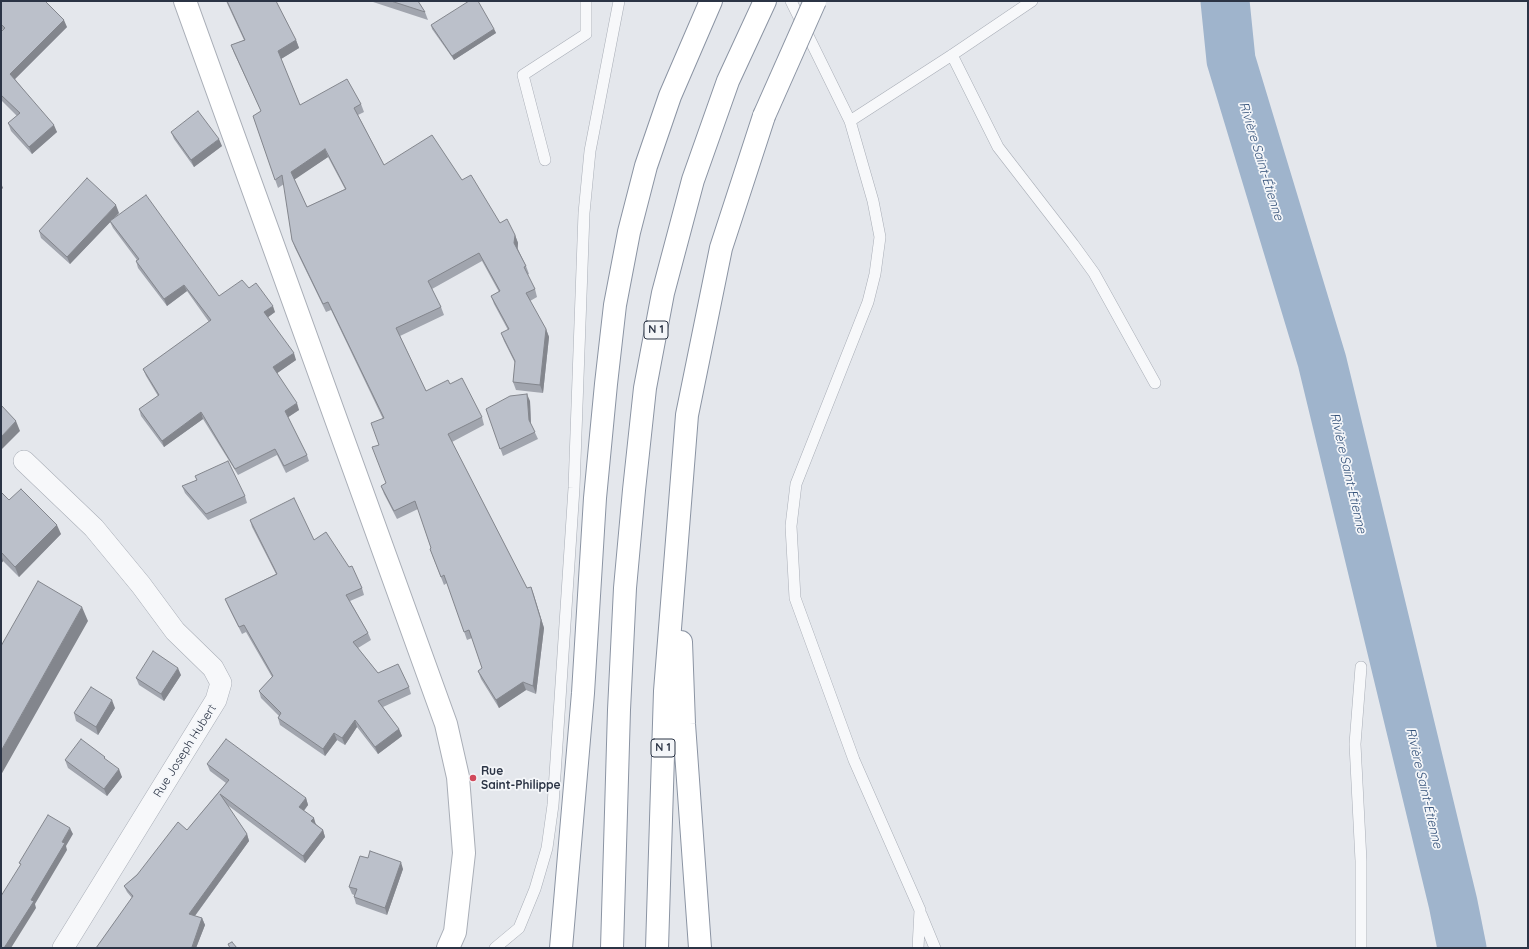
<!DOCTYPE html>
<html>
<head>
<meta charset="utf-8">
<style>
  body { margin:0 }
  #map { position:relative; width:1529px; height:949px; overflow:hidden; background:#e4e7ec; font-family:Quicksand,sans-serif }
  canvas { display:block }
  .frame { position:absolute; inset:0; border:2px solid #2b3445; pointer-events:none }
</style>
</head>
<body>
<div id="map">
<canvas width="1529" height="949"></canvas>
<div class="frame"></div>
</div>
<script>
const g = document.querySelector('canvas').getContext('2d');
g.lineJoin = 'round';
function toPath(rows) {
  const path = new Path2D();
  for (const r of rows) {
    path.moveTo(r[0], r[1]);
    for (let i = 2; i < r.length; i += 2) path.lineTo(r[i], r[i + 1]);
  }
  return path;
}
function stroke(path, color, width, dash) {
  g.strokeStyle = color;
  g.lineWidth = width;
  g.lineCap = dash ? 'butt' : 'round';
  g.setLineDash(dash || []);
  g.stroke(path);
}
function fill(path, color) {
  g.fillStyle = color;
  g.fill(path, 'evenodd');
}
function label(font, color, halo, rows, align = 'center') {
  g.font = font + ' Quicksand,sans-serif';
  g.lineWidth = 3.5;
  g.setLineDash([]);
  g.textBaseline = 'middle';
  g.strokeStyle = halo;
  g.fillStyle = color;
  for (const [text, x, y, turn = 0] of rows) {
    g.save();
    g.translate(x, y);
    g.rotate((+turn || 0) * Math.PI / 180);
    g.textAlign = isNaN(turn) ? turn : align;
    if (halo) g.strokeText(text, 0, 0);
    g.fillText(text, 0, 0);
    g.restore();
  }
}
const river = toPath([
  [1225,1,1231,60,1322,361,1453,903,1462,948]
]);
const service = toPath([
  [791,1,850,121,873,201,880,237,875,274,868,302,796,484,791,526,795,598,854,760,920,910,918,948],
  [952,55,998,147,1073,244,1094,273,1155,383],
  [850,121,952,55,1032,1],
  [545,160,523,75,586,34,586,1],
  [921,914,935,948],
  [495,948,519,928,535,889,547,848,553,805,574,488,584,213,590,151,619,1],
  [1361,948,1361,861,1355,744,1361,667]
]);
const minor = toPath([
  [24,461,94,528,141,585,175,631,213,668,221,683,216,700,63,948]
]);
const secondary = toPath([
  [185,1,446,724,458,777,464,853,455,932,448,948]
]);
const trunk = toPath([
  [681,642,684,724,700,948],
  [561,948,583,693,595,498,606,384,615,305,629,232,646,166,670,96,711,1],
  [612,948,619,710,625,588,634,490,645,388,663,293,693,180,728,81,765,1],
  [657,948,665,691,687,415,721,248,764,116]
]);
const trunkBridge = toPath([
  [764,116,815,1]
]);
const wall = toPath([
  [1,1,67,27,15,79,57,132,32,154,11,131,8,123,17,116,1,100,1,32,3,30,1,29],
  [226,1,277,1,276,1,296,40,299,48,281,59,300,105,361,104,364,112,358,115,384,165,462,180,500,223,515,235,518,243,518,249,526,266,529,274,527,275,535,289,537,297,530,301,546,329,549,337,543,393,516,390,513,382,515,363,504,341,501,333,508,330,494,304,491,296,499,292,482,261,432,289,441,307,444,315,400,336,426,391,450,384,482,417,484,425,452,442,527,588,531,587,534,595,544,628,536,694,526,690,499,708,481,679,478,671,482,668,472,638,467,640,447,583,444,585,433,557,430,549,431,548,418,509,397,519,384,494,381,486,386,483,379,445,383,419,331,310,326,312,295,248,292,240,284,184,278,188,253,116,261,111,234,53,231,45,244,40],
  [328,157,345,189,307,207,294,179],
  [370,1,418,1,425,12,428,20],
  [431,25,494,29,496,33,454,60,432,29],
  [171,132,222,146,194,167,174,139],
  [119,213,112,220,219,296,249,288,275,312,268,317,296,360,277,373,299,410,288,417,307,455,309,461,286,473,277,455,238,475,203,419,164,447,141,416,139,409,158,396,146,376,143,369,209,322,187,291,167,306,138,268,136,261,137,260,113,228,110,222,70,264,41,238,39,231],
  [530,401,531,424,538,439,503,456,486,409],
  [195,476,245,496,247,503,208,520,185,493,182,486,197,480],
  [1,492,9,500,61,534,19,577,3,561,1,564],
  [250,520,314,540,362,588,364,595,350,601,368,633,371,640,358,648,378,673,409,687,411,694,383,707,399,729,402,736,378,754,357,727,345,745,337,740,325,756,280,725,278,718,279,716,261,698,259,691,272,677,246,632,242,634,228,606,225,599,276,574,252,527],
  [181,675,164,701,139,685,136,678],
  [115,708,98,735,76,721,74,713],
  [65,760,106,760,122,777,107,796,68,768],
  [207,764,306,798,308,805,304,811,316,824,323,830,325,837,305,863,226,804,247,834,249,841,195,916,202,918,205,925,196,948,96,948,132,898,127,892,124,886,187,830,226,783,210,771],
  [368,858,403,869,387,915,356,904,354,897,354,895,352,894,349,887]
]);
const shadedWall = toPath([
  [64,20,67,27,13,81,10,74],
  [494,29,496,33,454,60,452,56],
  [296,40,299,48,281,59,278,51],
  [54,125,57,132,32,154,29,147],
  [219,139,222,146,194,167,191,160],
  [325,149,328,157,294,180,291,172],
  [1,183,3,188,1,190],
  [116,205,119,213,70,264,67,257],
  [515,235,518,243,517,251,514,243],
  [184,285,187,291,167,306,164,299],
  [273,306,275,312,267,318,264,312],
  [546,329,549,337,543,393,540,385],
  [294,353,296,360,276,374,273,367],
  [527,394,530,401,531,427,529,420],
  [297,403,299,410,287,418,285,411],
  [201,412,203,419,164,447,162,441],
  [16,421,20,431,1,450,1,437],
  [57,525,61,534,19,577,15,567],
  [1,554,3,561,1,564],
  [531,587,544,628,536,694,533,686],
  [82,607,88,621,1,775,1,751],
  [178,668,181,675,164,701,161,694],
  [523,682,526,690,499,708,496,700],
  [112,700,115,708,98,735,96,727],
  [355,720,357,727,345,745,342,738],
  [399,729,402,736,378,754,375,747],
  [334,733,337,740,325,756,323,749],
  [119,769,122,777,107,796,104,789],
  [306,798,308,805,301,814,299,807],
  [314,818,316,825,311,821],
  [70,828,73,834,66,846,67,850,35,904,36,908,11,948,4,948,31,900,62,842],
  [323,830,325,837,305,863,303,856],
  [247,834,249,841,191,921,189,914],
  [401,862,403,869,387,915,385,908],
  [202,918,205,925,196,948,192,948]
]);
const building = toPath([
  [1,1,45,1,64,20,10,74,54,125,29,147,8,123,20,113,1,95,1,32,5,28,1,24,1,1],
  [227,1,276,1,296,40,278,51,300,105,347,79,361,104,354,108,384,165,432,135,462,180,471,175,500,223,507,219,515,235,514,243,526,266,524,267,535,289,526,293,546,329,540,385,513,382,515,361,501,333,509,329,491,296,500,291,479,253,428,281,441,307,396,328,426,391,448,380,450,384,462,378,482,417,448,434,527,588,531,587,541,620,533,686,523,682,496,700,478,671,482,668,469,630,464,632,444,575,441,577,430,549,431,548,415,501,394,511,381,486,386,483,372,447,379,445,371,423,384,418,328,302,323,304,292,240,282,175,275,180,253,116,261,111,231,45,245,40,227,1],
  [325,149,346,189,307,207,291,172,325,149],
  [391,1,418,1,425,12,391,1],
  [469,1,478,1,494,29,452,56,431,25,469,1],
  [198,111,219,139,191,160,171,132,198,111],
  [87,178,116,205,67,257,39,231,87,178],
  [146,195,219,296,242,280,249,288,256,283,273,306,264,312,294,353,273,367,297,403,285,411,307,455,284,466,275,449,235,469,201,412,162,441,139,409,159,395,143,369,211,320,184,285,164,299,136,261,139,259,110,221,146,195],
  [527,394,529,420,535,432,500,449,486,409,510,396,527,394],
  [1,405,16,421,1,437,1,405],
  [228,461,245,496,206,514,182,486,197,480,195,476,228,461],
  [21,489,57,525,15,567,1,552,1,492,9,500,21,489],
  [294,498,314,540,326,532,349,567,352,566,362,588,346,595,368,633,353,642,378,673,398,664,409,687,378,701,399,729,375,747,355,720,342,738,334,733,323,749,278,718,281,713,259,691,273,676,244,625,239,627,225,599,277,574,250,520,294,498],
  [38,581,82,607,1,751,1,646,38,581],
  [153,651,178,668,161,694,136,678,153,651],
  [91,687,112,700,96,727,74,713,91,687],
  [81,739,105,757,104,758,119,769,104,789,65,760,81,739],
  [226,739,306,798,299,807,314,818,311,821,323,830,303,856,220,794,247,834,189,914,202,918,192,947,193,948,96,948,133,896,124,886,137,875,178,822,187,830,229,780,207,764,226,739],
  [48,815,70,828,62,842,65,843,31,900,34,901,4,948,1,948,1,896,21,864,19,863,48,815],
  [370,851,401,862,385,908,354,897,357,889,349,887,360,856,368,858,370,851],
  [232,942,237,948,230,948,228,944,232,942]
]);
const markers = [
  [473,778,4,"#d1495b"]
];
const shields = [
  [656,330,24],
  [663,748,24]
];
const shieldNames = [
  ["N 1",656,330],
  ["N 1",663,748]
];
const streetNames = [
  ["Rue Joseph Hubert",185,751,-58]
];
const poiNames = [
  ["Rue",481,771],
  ["Saint-Philippe",481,785]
];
const waterNames = [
  ["Rivière Saint-Étienne",1261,161,73],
  ["Rivière Saint-Étienne",1348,473,77],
  ["Rivière Saint-Étienne",1424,788,77]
];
stroke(river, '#9fb4cc', 49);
stroke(service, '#a9aeb7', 12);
stroke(minor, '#a9aeb7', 22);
stroke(secondary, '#a9aeb7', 24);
stroke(trunk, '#8b94a3', 24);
stroke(service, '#f7f8fa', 11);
stroke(minor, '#f7f8fa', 21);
stroke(secondary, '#fff', 22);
stroke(trunk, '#fff', 22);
stroke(trunkBridge, '#8b94a3', 24, []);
stroke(trunkBridge, '#fff', 22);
fill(wall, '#a1a5ae');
fill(shadedWall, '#83868d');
fill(building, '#bbc0ca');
stroke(building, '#83868d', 1);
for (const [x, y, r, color] of markers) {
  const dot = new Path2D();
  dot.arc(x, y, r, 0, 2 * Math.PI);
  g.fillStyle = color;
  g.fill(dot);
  stroke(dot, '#f4f6f9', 1.5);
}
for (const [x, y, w] of shields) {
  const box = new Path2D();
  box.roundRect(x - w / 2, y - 9, w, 18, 3);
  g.fillStyle = '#f4f6f9';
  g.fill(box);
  stroke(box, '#2b3445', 1);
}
label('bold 11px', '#2b3445', null, shieldNames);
label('12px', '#2b3445', '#f4f6f9', streetNames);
label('bold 12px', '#2b3445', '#f4f6f9', poiNames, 'left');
label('italic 13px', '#34527a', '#f4f6f9', waterNames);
</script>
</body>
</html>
